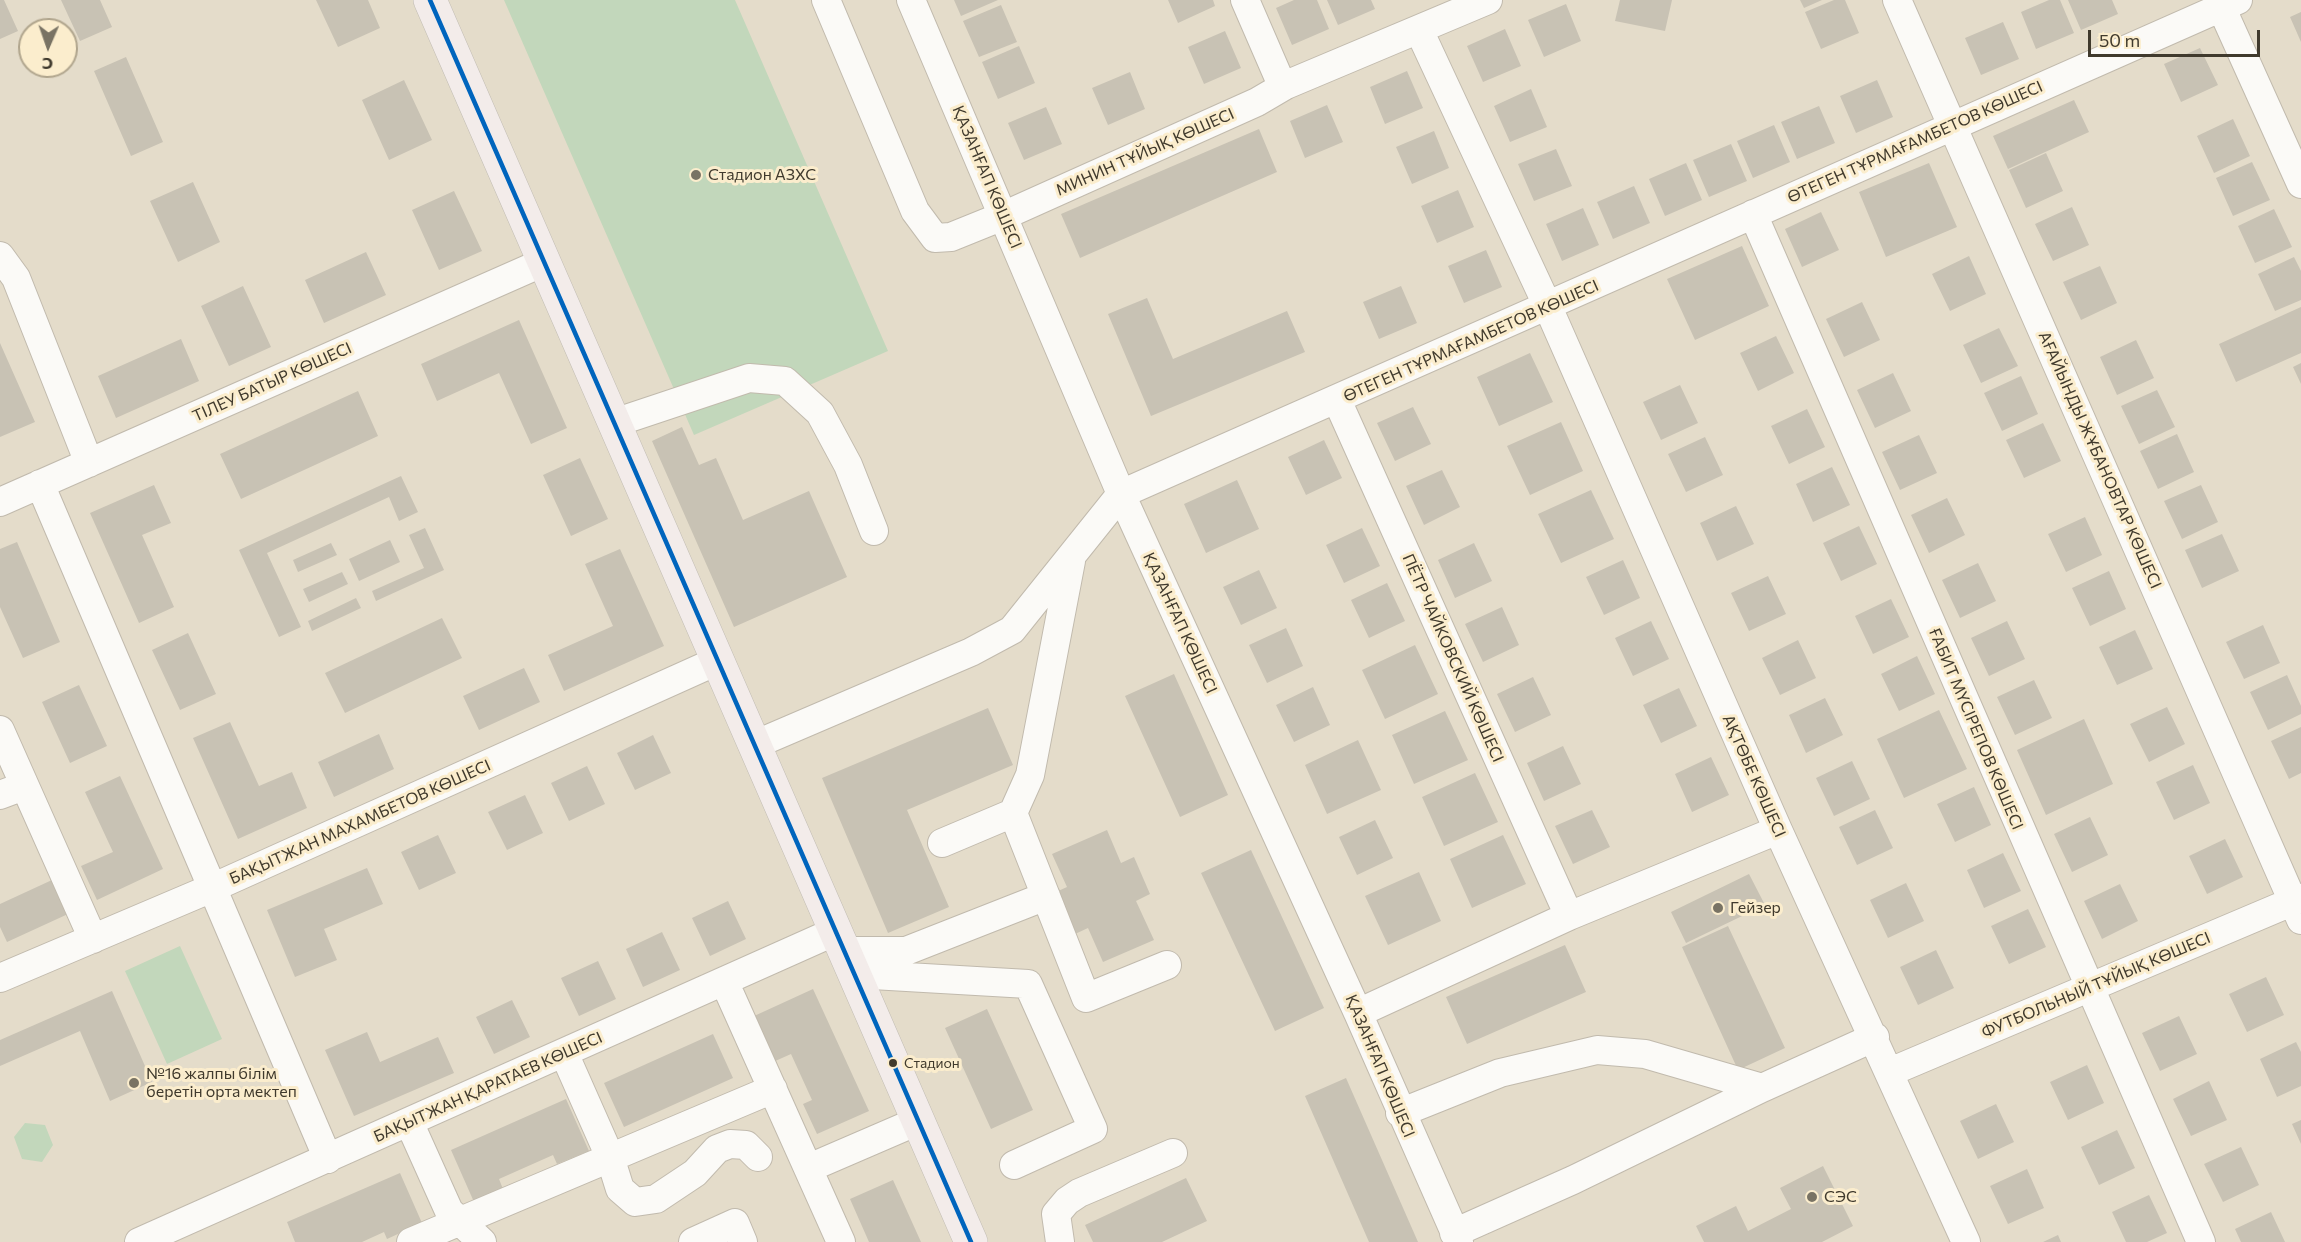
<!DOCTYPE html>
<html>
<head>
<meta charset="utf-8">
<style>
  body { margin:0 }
  #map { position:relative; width:2301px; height:1242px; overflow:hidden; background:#e4dcca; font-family:Commissioner,sans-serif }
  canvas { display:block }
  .north { position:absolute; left:18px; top:18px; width:60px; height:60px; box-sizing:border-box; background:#fbedcd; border:2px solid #b0a58d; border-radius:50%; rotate:182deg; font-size:16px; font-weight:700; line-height:24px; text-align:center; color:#403a2d }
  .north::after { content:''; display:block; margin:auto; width:21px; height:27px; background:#797364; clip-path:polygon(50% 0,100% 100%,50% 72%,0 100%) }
  .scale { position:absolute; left:2088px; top:30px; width:172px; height:27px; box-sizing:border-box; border:3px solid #403a2d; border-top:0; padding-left:8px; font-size:18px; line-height:21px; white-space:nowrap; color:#403a2d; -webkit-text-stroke:4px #fbedcd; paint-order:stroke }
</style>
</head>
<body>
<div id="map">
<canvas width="2301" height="1242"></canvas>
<div class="north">С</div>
<div class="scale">50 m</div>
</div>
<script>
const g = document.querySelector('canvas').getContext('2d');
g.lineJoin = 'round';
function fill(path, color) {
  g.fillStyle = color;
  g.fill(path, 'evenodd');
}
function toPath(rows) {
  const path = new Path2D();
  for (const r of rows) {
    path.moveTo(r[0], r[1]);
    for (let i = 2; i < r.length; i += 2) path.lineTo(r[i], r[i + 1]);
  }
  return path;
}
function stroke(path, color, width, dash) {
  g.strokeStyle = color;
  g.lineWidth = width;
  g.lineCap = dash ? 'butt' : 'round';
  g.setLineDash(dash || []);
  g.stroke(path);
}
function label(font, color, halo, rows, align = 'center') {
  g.font = font + ' Commissioner,sans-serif';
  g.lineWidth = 6;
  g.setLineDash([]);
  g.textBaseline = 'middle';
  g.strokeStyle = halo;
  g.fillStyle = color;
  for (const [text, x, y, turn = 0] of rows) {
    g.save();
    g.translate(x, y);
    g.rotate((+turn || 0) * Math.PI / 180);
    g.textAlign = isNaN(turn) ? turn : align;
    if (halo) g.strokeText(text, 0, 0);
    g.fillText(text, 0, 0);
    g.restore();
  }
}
const green = toPath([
  [504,0,735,0,888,351,694,435],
  [180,946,222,1039,167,1064,125,971],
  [25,1123,45,1125,53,1145,42,1162,22,1159,14,1137]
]);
const building = toPath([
  [0,0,4,0,18,31,0,39],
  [61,0,100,0,112,27,80,41],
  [316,0,368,0,380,28,338,47],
  [954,0,998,0,961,16],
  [1168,0,1213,0,1215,6,1178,23],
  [1294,0,1317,0,1329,29,1292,45,1276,8],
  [1327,0,1371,0,1375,9,1338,25],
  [1620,0,1672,0,1665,31,1615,21],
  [1800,0,1822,0,1804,8],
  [1834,0,1845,0,1859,33,1821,49,1805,12],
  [2049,0,2060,0,2074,33,2036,49,2021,12],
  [2068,0,2112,0,2118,14,2081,30],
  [1566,4,1581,41,1544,57,1528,20],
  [1001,5,1017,42,979,57,963,21],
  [2301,12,2301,42,2290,17],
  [2003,22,2019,59,1981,75,1965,38],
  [1505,29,1521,66,1483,82,1467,46],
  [1225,31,1241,68,1204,84,1188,47],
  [1019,46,1035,83,998,99,982,62],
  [2200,48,2218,85,2181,102,2164,64],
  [126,57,163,142,131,156,94,71],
  [1407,71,1423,108,1385,124,1370,87],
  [1130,72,1145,109,1108,125,1092,88],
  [404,80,432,140,389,160,362,100],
  [1877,80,1893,117,1856,133,1840,96],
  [1531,89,1547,127,1510,142,1494,106],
  [2074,100,2089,132,2008,169,1993,136],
  [1327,105,1343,142,1305,158,1290,121],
  [1819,106,1835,143,1797,159,1781,122],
  [1046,107,1062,144,1024,160,1008,123],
  [2233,119,2250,156,2214,173,2197,136],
  [1774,125,1790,162,1753,178,1737,141],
  [1259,129,1277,172,1080,258,1061,214],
  [1434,131,1449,168,1412,184,1396,147],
  [1731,144,1747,181,1709,197,1693,160],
  [1556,149,1572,186,1534,201,1518,164],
  [2046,153,2063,191,2026,208,2009,170],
  [2252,162,2270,200,2233,216,2216,178],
  [1686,163,1702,200,1665,216,1649,179],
  [1929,163,1957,227,1886,257,1859,192],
  [193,182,220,242,178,262,150,201],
  [1634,186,1650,223,1613,239,1597,202],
  [1458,190,1474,227,1437,243,1421,206],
  [454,191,482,251,439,270,412,210],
  [2072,207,2089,245,2053,261,2035,224],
  [1583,208,1599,245,1562,261,1546,224],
  [2274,209,2292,247,2255,263,2238,226],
  [1821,212,1839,250,1802,267,1785,229],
  [1742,246,1769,306,1695,340,1667,279],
  [1486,250,1502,287,1464,303,1448,266],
  [366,252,386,295,324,323,305,280],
  [1969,256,1986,294,1950,311,1932,274],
  [2294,257,2301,271,2301,300,2275,311,2258,274],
  [2100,266,2117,303,2081,320,2063,282],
  [243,286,271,347,229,366,201,306],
  [1401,286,1417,323,1379,339,1363,302],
  [1147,298,1173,359,1287,311,1305,352,1151,416,1108,314],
  [1862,302,1880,340,1844,357,1826,319],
  [2301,307,2301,353,2236,382,2219,344],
  [519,320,567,428,531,444,499,373,437,401,421,364],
  [1999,328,2018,366,1981,383,1963,345],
  [1776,336,1794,373,1758,391,1740,353],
  [181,339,199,381,116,418,98,376],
  [2136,340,2154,378,2117,395,2100,357],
  [0,343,35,422,0,437],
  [1530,353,1553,402,1499,426,1477,377],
  [2301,363,2301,384,2293,367],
  [1893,373,1911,411,1875,428,1857,390],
  [2021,376,2038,414,2002,431,1984,393],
  [1680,385,1698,423,1661,440,1643,402],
  [2157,390,2175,427,2139,444,2121,406],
  [358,391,378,436,241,499,220,454],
  [1413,407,1431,444,1395,461,1377,423],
  [1807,409,1825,447,1789,464,1771,426],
  [1561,422,1583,471,1530,495,1507,446],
  [2043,423,2061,461,2024,478,2006,440],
  [682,427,699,465,716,458,743,520,809,491,847,577,734,627,652,441],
  [2177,434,2194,472,2158,489,2140,451],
  [1919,435,1937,473,1900,490,1882,452],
  [1705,437,1723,475,1686,492,1668,454],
  [1324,440,1342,478,1306,495,1288,457],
  [580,458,608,519,571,536,543,475],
  [1832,467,1850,505,1813,522,1796,484],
  [1442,470,1460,507,1424,525,1406,486],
  [401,476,418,512,399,521,389,497,267,553,301,627,279,637,239,550],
  [1237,480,1259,529,1206,553,1184,504],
  [154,485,171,523,142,535,174,607,139,623,90,513],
  [2201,485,2218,522,2182,539,2164,501],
  [1591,490,1614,539,1561,563,1538,514],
  [1947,498,1965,535,1929,553,1911,515],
  [1736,506,1754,544,1717,561,1700,523],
  [2085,517,2102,555,2066,572,2048,534],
  [1859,526,1877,564,1841,581,1823,543],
  [425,528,444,570,376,601,372,591,424,568,409,535],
  [1362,528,1380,566,1344,583,1326,545],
  [2222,534,2239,571,2202,588,2185,550],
  [390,540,400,562,359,581,349,559],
  [17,542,60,642,23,658,0,607,0,549],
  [331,543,337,555,298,572,293,560],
  [1474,543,1492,581,1455,598,1438,560],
  [620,549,664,646,564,691,548,655,613,626,585,564],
  [1623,560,1640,598,1604,615,1586,577],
  [1978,563,1996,601,1960,618,1942,580],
  [1259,570,1277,608,1241,625,1223,587],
  [2109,571,2126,609,2090,626,2072,588],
  [342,572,348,584,309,602,303,589],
  [1768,576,1786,614,1749,631,1731,593],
  [1387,583,1405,621,1369,638,1351,600],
  [356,598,361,608,312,631,308,621],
  [1891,599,1909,637,1873,654,1855,616],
  [1502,607,1519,645,1483,662,1465,624],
  [442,618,462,658,345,713,325,673],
  [1651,621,1669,659,1633,676,1615,638],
  [2007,621,2025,659,1989,676,1971,638],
  [2263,625,2280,663,2244,679,2226,642],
  [1286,628,1303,666,1267,683,1249,645],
  [2135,630,2153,669,2117,685,2099,647],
  [188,633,216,694,180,710,152,650],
  [1798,640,1816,678,1780,695,1762,658],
  [1415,645,1438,694,1385,719,1362,670],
  [1917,656,1935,694,1899,711,1881,674],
  [524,668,540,702,479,730,463,696],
  [1174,674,1228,795,1180,817,1125,696],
  [2287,675,2301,706,2301,714,2268,730,2250,692],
  [1533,677,1551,715,1515,732,1497,694],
  [2034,680,2052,718,2015,735,1997,697],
  [79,685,107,746,70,763,42,702],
  [1313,687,1330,725,1294,742,1276,705],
  [1679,688,1697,726,1661,743,1643,705],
  [1825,698,1843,735,1806,753,1789,715],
  [2167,707,2185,744,2149,762,2130,724],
  [988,708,1013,765,907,810,949,907,888,933,822,778],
  [1939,710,1967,769,1904,798,1877,739],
  [1445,711,1468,760,1414,784,1392,735],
  [2084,719,2113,784,2046,815,2017,750],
  [230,722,259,786,292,772,307,808,238,839,193,738],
  [2301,727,2301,773,2289,779,2271,741],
  [379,734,394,769,334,797,318,762],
  [653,735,671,773,635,790,617,753],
  [1358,740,1381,790,1327,814,1305,765],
  [1563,746,1581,784,1544,801,1527,763],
  [1711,757,1729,795,1692,812,1675,774],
  [1852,761,1870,799,1834,816,1816,778],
  [2193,765,2210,803,2174,820,2156,782],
  [587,766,605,804,569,821,551,783],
  [1475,773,1498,822,1444,846,1422,797],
  [120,776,163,869,97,900,81,866,113,852,85,792],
  [1974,787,1991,825,1955,842,1937,804],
  [525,795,543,833,507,850,488,812],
  [1592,810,1610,847,1573,864,1555,826],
  [1875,810,1893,848,1857,865,1839,827],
  [2090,817,2108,855,2072,872,2054,834],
  [1375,820,1393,858,1357,875,1339,837],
  [1107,830,1121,863,1134,857,1150,894,1136,901,1154,940,1103,962,1088,928,1075,934,1056,892,1067,887,1052,854],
  [438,835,456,873,419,890,401,852],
  [1503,835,1526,884,1472,908,1450,859],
  [2225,839,2243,877,2207,894,2189,856],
  [1251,850,1324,1008,1275,1031,1201,873],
  [2003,853,2021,891,1984,908,1967,870],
  [367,868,383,904,324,929,337,960,295,977,267,910],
  [1419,872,1441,921,1388,945,1365,896],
  [1749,874,1765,905,1686,943,1671,912],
  [52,880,68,914,7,942,0,927,0,904],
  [1906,883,1924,921,1888,938,1870,900],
  [2120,884,2138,921,2102,939,2084,901],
  [728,901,746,939,710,956,692,918],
  [2028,909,2046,947,2009,964,1991,926],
  [1728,926,1785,1048,1738,1070,1682,947],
  [662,932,680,970,643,987,626,949],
  [1565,945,1586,992,1467,1044,1446,997],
  [1936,950,1954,988,1918,1005,1900,967],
  [598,961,616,999,579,1016,561,978],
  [2266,977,2284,1015,2247,1032,2229,994],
  [813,989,869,1111,817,1134,803,1104,812,1100,791,1054,773,1062,752,1017],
  [112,991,152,1082,110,1101,80,1031,0,1066,0,1040],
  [512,1000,530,1037,494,1054,476,1017],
  [987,1009,1033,1110,991,1129,945,1028],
  [2179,1016,2197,1054,2160,1071,2142,1033],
  [367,1032,380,1062,438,1037,454,1073,354,1116,325,1050],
  [713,1034,733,1078,624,1127,604,1083],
  [2296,1042,2301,1052,2301,1086,2277,1097,2260,1059],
  [2087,1065,2104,1103,2068,1120,2050,1082],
  [1346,1078,1418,1242,1369,1242,1305,1096],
  [2209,1081,2227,1120,2191,1136,2173,1099],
  [566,1099,589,1151,557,1164,553,1155,499,1179,503,1189,474,1202,451,1150],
  [1996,1104,2014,1142,1978,1159,1960,1121],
  [2301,1120,2301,1144,2292,1124],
  [2117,1130,2135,1168,2099,1185,2081,1147],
  [2241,1147,2259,1185,2223,1202,2204,1164],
  [1823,1166,1853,1226,1822,1242,1704,1242,1696,1226,1736,1206,1748,1231,1791,1209,1780,1188],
  [2027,1169,2044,1208,2008,1224,1990,1186],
  [400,1173,422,1223,387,1239,384,1232,362,1242,295,1242,287,1222],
  [1186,1178,1207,1221,1162,1242,1093,1242,1085,1225],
  [893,1180,921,1242,869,1242,850,1199],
  [2149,1195,2167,1233,2147,1242,2126,1242,2112,1212],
  [2271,1212,2285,1242,2241,1242,2235,1229],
  [2058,1235,2061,1242,2043,1242]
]);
const minor = toPath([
  [826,0,915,211,935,238,951,237,1003,216,1257,102,1286,85],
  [911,0,1121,494,1358,1013,1459,1242],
  [1245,0,1281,83,1286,85,1488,0],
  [1897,0,2301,920],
  [2218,0,2301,184],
  [1419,30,1548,307,1778,830,1966,1242],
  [1753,214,2201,1242],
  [0,256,16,278,89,463],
  [1337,400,1569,916],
  [614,423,749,378,785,381,820,413,848,465,874,531],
  [40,484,328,1159],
  [0,502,544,262],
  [1071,561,1030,775,1013,813,1086,998,1167,965],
  [0,730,93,939],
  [754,745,971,652,1012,630,1121,494,2238,0],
  [0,795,24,786],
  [942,843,1013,813],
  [845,951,906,951,1046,896],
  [855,974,1028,984,1093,1129,1014,1165],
  [0,978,212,888,717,661],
  [724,981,841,1242],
  [1358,1013,1569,916,1778,830],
  [564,1053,610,1157,620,1189,635,1202,656,1199,695,1173,717,1149,730,1144,746,1145,758,1157],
  [1890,1072,2301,898],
  [1400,1113,1500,1073,1597,1050,1645,1054,1762,1088],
  [409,1122,449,1211,482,1242],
  [809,1168,918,1121],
  [1454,1233,1573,1180,1762,1088,1875,1037],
  [139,1242,836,931],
  [411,1242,773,1089],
  [693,1242,735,1223,743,1242],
  [1060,1242,1056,1214,1067,1201,1079,1193,1173,1153]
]);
const major = toPath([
  [430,0,971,1242]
]);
const bus1 = toPath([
  [430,0,971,1242]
]);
const markers = [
  [696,175,6,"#797364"],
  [1718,908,6,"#797364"],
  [893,1063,5,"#403a2d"],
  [134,1083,6,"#797364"],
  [1812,1197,6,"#797364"]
];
const busNames = [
  ["Стадион",904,1063]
];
const streetNames = [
  ["ӨТЕГЕН ТҰРМАҒАМБЕТОВ КӨШЕСІ",1915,142,-24],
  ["МИНИН ТҰЙЫҚ КӨШЕСІ",1145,152,-24],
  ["ҚАЗАНҒАП КӨШЕСІ",987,177,67],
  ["ӨТЕГЕН ТҰРМАҒАМБЕТОВ КӨШЕСІ",1471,341,-24],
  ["ТІЛЕУ БАТЫР КӨШЕСІ",272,382,-24],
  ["АҒАЙЫНДЫ ЖҰБАНОВТАР КӨШЕСІ",2100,460,66],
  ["ҚАЗАНҒАП КӨШЕСІ",1180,623,65],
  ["ПЁТР ЧАЙКОВСКИЙ КӨШЕСІ",1453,658,66],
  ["ҒАБИТ МҮСІРЕПОВ КӨШЕСІ",1976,729,67],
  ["АҚТӨБЕ КӨШЕСІ",1754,776,66],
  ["БАҚЫТЖАН МАХАМБЕТОВ КӨШЕСІ",360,822,-24],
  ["ФУТБОЛЬНЫЙ ТҰЙЫҚ КӨШЕСІ",2096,985,-23],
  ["ҚАЗАНҒАП КӨШЕСІ",1380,1066,67],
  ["БАҚЫТЖАН ҚАРАТАЕВ КӨШЕСІ",488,1087,-24]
];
const poiNames = [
  ["Стадион АЗХС",708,175],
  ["Гейзер",1730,908],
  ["№16 жалпы білім",146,1074],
  ["беретін орта мектеп",146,1092],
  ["СЭС",1824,1197]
];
fill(green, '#c2d7bb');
fill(building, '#c8c2b4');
stroke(minor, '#c1baad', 30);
stroke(major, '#c1bcb3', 34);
stroke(minor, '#fbfaf7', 28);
stroke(major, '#f3ecea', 33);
stroke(bus1, '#0065bd', 4.5);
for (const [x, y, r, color] of markers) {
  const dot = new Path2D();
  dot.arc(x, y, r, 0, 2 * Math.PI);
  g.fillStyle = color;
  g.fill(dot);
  stroke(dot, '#fbedcd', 2);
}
label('14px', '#403a2d', '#fbedcd', busNames, 'left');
label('16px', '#403a2d', '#fbedcd', streetNames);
label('16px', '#403a2d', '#fbedcd', poiNames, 'left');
</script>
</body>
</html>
